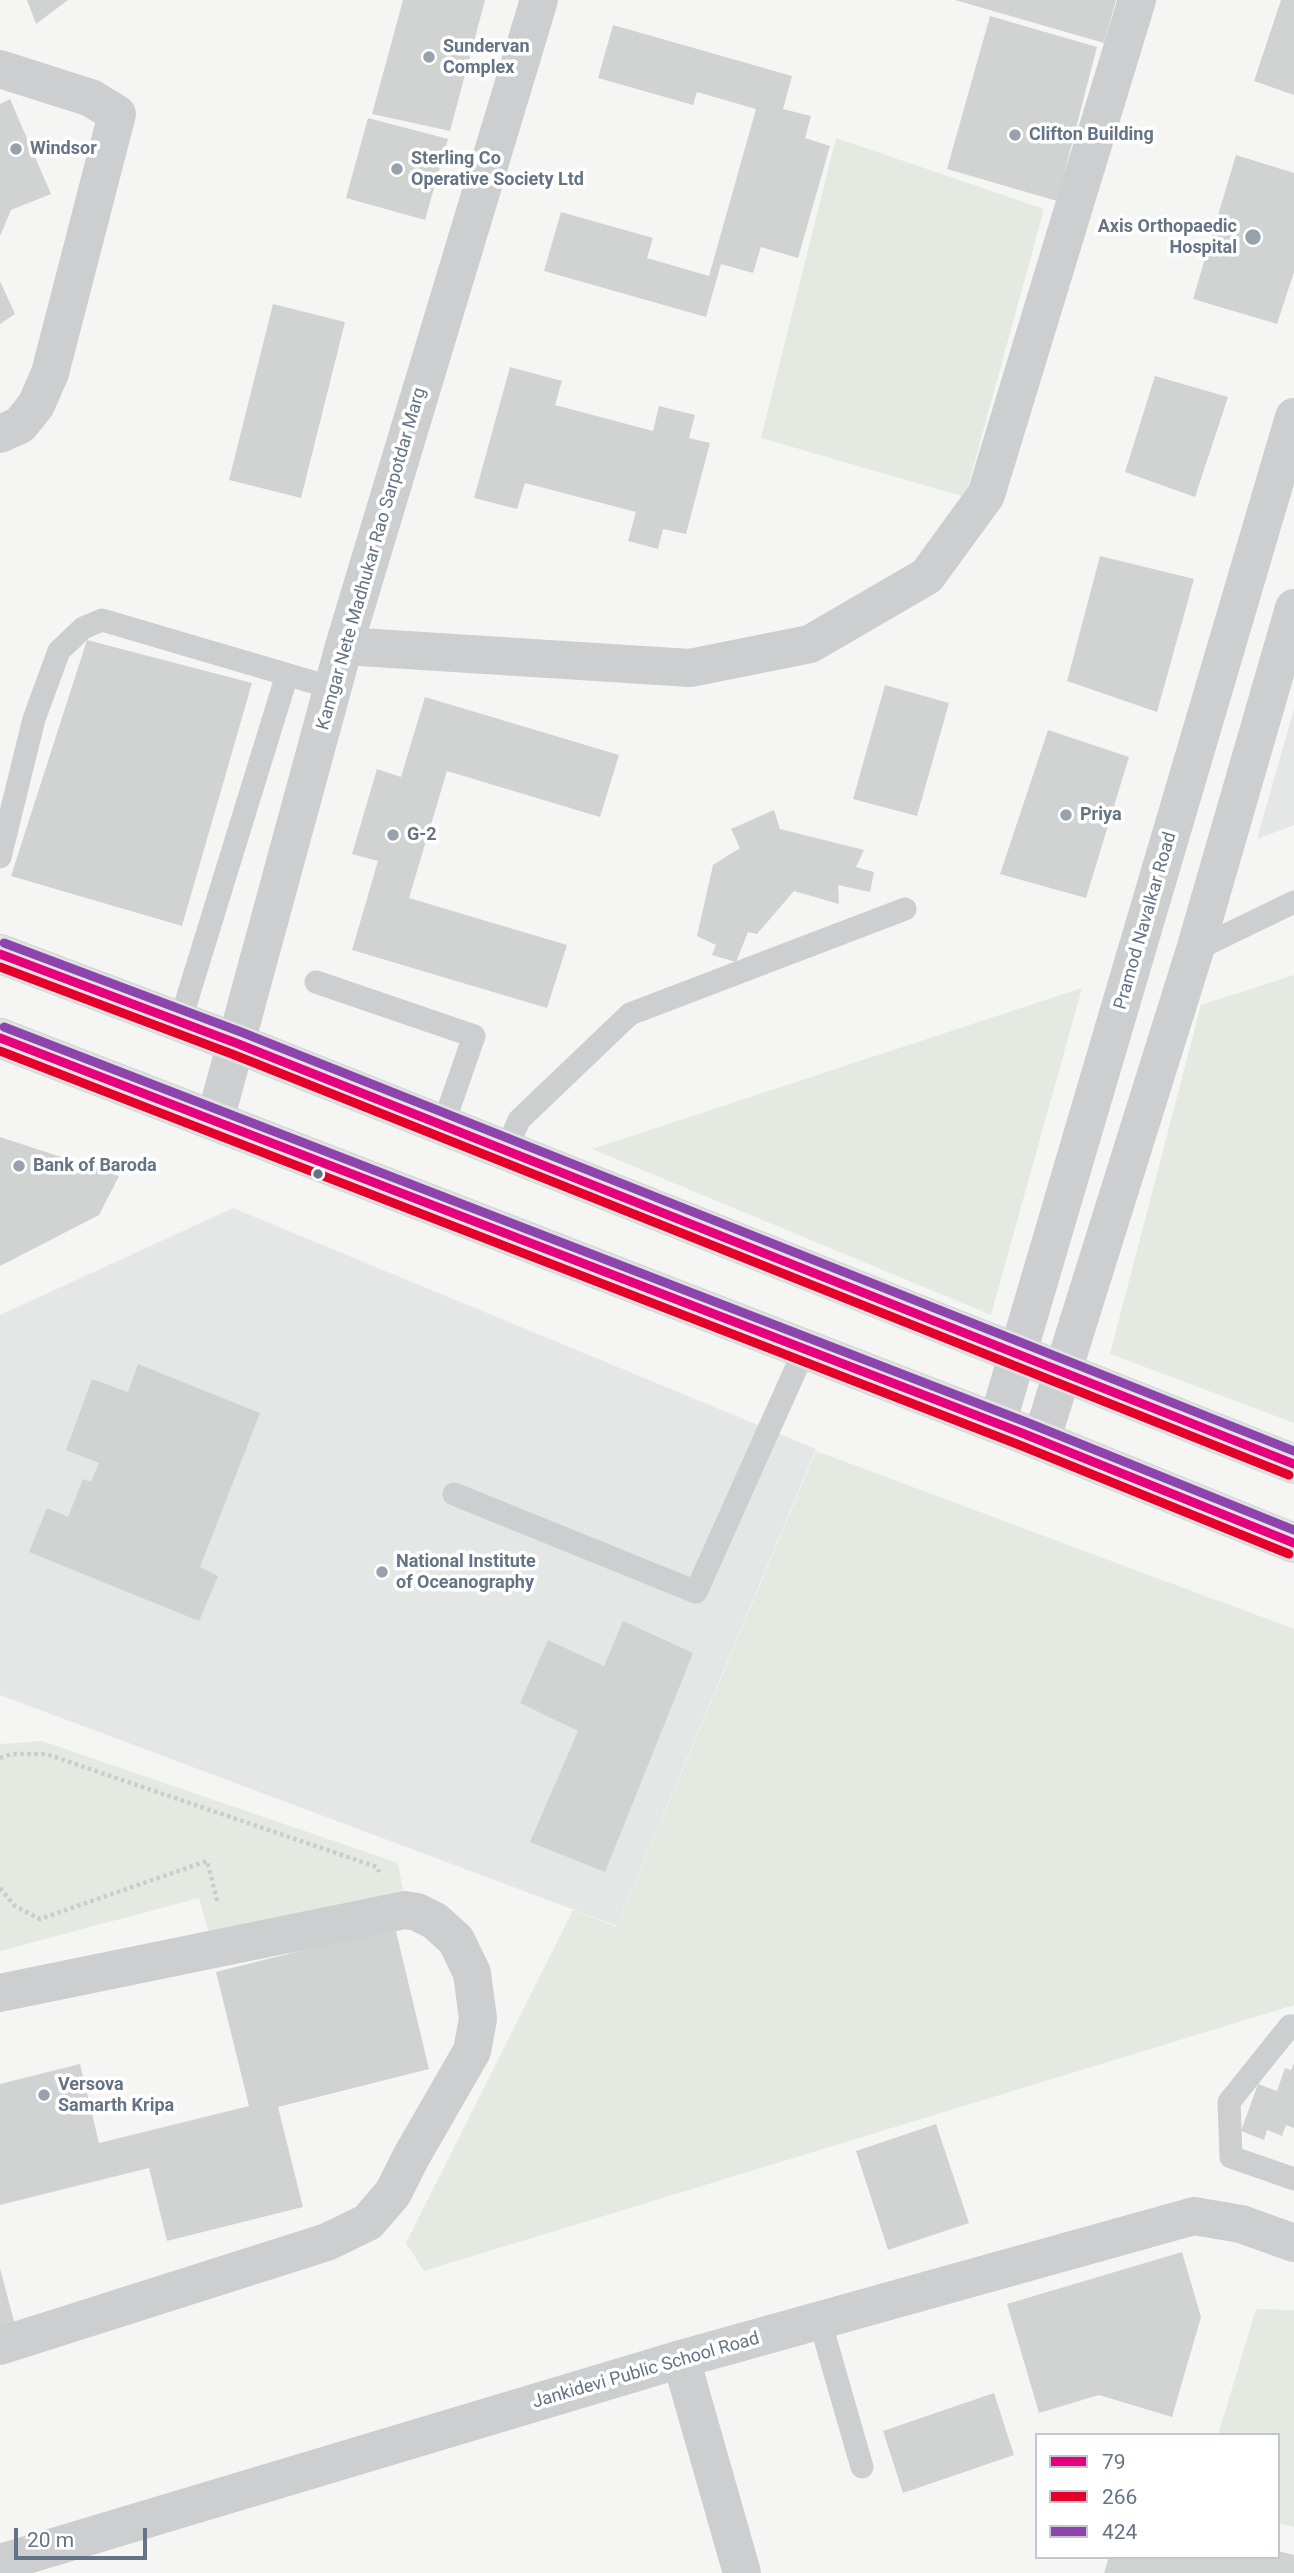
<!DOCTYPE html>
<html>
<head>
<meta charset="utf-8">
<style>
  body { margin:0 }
  #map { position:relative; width:1294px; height:2573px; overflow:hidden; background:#f5f6f4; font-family:Roboto,sans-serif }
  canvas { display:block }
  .legend { position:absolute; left:1035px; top:2433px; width:245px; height:126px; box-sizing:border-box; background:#fff; border:2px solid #c1c7cf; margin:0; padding:9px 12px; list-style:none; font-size:21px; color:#647486 }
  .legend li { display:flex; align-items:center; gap:14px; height:35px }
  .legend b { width:35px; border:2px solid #c1c7cf }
  .scale { position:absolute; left:14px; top:2528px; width:133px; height:32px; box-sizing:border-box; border:4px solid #647486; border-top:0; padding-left:9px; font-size:21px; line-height:24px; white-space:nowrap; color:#647486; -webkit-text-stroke:5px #fff; paint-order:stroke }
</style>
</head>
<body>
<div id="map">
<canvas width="1294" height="2573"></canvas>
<ul class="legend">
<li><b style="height:9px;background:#e5007d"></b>79</li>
<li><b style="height:9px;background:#e4002b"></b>266</li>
<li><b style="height:9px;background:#8e44ad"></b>424</li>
</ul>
<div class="scale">20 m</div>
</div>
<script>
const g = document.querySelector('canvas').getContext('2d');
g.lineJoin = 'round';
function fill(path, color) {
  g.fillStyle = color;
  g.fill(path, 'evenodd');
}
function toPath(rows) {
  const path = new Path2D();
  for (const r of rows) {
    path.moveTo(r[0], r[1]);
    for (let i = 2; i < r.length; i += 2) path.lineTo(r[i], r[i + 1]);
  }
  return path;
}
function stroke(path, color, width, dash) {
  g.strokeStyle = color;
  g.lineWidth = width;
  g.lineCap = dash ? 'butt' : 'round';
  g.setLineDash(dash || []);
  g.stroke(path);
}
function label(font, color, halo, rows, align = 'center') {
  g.font = font + ' Roboto,sans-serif';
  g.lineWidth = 7;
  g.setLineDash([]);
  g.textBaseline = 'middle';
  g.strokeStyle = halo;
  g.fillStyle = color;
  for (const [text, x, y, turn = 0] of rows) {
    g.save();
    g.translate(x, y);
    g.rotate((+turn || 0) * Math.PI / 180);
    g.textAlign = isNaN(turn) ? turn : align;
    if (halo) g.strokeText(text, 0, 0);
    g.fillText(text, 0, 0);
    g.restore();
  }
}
const built = toPath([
  [1294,709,1294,825,1257,839],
  [233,1208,816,1449,617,1926,0,1695,0,1315]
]);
const green = toPath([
  [836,138,1044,209,965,497,761,438],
  [1294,975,1294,1423,1110,1354,1201,1005],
  [1082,988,991,1315,592,1149],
  [816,1451,1294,1629,1294,2005,424,2271,406,2243,573,1910,617,1927],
  [42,1741,398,1863,405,1901,215,1953,199,1898,0,1951,0,1744],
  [1256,2309,1294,2310,1294,2527,1278,2523,1278,2435,1218,2435]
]);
const building = toPath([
  [27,0,68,0,36,24],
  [403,0,485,0,450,131,372,114],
  [955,0,1116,0,1104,43],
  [1281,0,1294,0,1294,95,1254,81],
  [990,16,1097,47,1057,201,947,169],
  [613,25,792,76,783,109,811,116,805,138,830,146,798,258,761,247,753,273,721,264,706,317,544,271,561,212,653,238,647,258,709,276,756,109,697,92,693,105,598,78],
  [10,99,51,194,11,210,0,236,0,104],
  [368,118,448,139,425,220,346,198],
  [1236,155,1294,173,1294,272,1277,324,1193,299],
  [0,281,15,314,0,324],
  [273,304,345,322,301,498,229,480],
  [510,367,562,381,555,405,653,431,659,406,695,415,689,438,710,443,686,534,663,529,658,549,628,541,636,512,525,483,517,509,474,498],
  [1155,376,1228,397,1195,497,1125,472],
  [1100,556,1194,579,1157,712,1067,681],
  [87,640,252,683,182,926,11,876],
  [885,685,949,703,917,816,853,799],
  [425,697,619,755,600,817,447,771,409,898,567,945,547,1008,352,950,378,861,352,854,377,769,401,777],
  [1048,730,1129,757,1086,898,1000,874],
  [774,810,780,829,864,850,856,867,874,872,870,892,838,885,839,904,794,891,757,934,748,932,736,962,712,955,716,945,697,936,713,865,740,848,731,829],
  [0,1137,119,1176,99,1215,0,1266],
  [138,1364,260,1413,200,1567,218,1576,199,1621,29,1552,47,1508,68,1517,83,1479,91,1482,99,1463,66,1450,92,1379,128,1392],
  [623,1621,693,1653,605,1872,530,1842,578,1731,520,1703,548,1640,604,1666],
  [395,1927,429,2069,278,2107,303,2207,167,2241,149,2168,0,2205,0,2084,80,2064,99,2143,249,2106,216,1972],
  [1294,2063,1294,2128,1286,2125,1282,2136,1267,2130,1264,2140,1241,2131,1258,2084,1277,2091,1285,2068,1291,2070],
  [936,2124,969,2223,888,2250,856,2151],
  [1182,2252,1201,2317,1172,2417,1099,2395,1039,2413,1007,2304],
  [0,2268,15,2325,0,2328],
  [994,2393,1014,2455,903,2493,883,2431],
  [1278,2551,1294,2555,1294,2573,1104,2573,1109,2557,1278,2557]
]);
const path = toPath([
  [0,1758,11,1754,46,1754,377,1867,379,1872],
  [0,1888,15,1906,40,1919,207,1861,218,1904]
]);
const service = toPath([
  [0,857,34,719,59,651,83,628,102,620,333,688],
  [1195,950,1294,902],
  [316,982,474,1036,443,1125],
  [180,1022,287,675],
  [506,1150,519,1120,630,1014,905,909],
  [454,1494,696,1592,804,1351],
  [1294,2026,1290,2026,1229,2102,1231,2157,1294,2179],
  [820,2321,862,2467]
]);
const minor = toPath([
  [0,69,91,98,117,114,50,373,36,405,20,425,0,434],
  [344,646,690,668,810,644,927,576,986,495,1137,0],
  [215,1120,344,646,539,0],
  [0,1993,405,1910,417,1912,435,1921,456,1940,472,1973,478,2019,472,2051,411,2157,393,2193,368,2222,327,2242,0,2346],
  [681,2359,742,2573]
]);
const tertiary = toPath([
  [997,1424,1294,417],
  [1041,1441,1195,950,1294,608],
  [0,2563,681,2359,1194,2216,1241,2224,1294,2243]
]);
const secondary = toPath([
  [0,954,236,1043,1294,1464],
  [0,1038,1022,1433,1294,1543]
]);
const bus1 = toPath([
  [0,954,236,1043,1294,1464],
  [0,1038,1022,1433,1294,1543]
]);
const bus2 = toPath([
  [0,967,232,1054,1289,1475],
  [0,1051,1017,1444,1289,1554]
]);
const bus3 = toPath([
  [4,943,241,1032,1294,1451],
  [4,1027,1026,1422,1294,1530]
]);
const markers = [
  [429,57,7,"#97a2ac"],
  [1015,135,7,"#97a2ac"],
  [16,149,7,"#97a2ac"],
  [397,169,7,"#97a2ac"],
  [1253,237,9,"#97a2ac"],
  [1066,815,7,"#97a2ac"],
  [393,835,7,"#97a2ac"],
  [19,1166,7,"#97a2ac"],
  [318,1174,6,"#647486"],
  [382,1572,7,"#97a2ac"],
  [44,2095,7,"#97a2ac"]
];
const poiNames = [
  ["Sundervan",443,47],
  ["Complex",443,68],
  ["Clifton Building",1029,135],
  ["Windsor",30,149],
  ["Sterling Co",411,159],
  ["Operative Society Ltd",411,180],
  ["Axis Orthopaedic",1237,227,"right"],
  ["Hospital",1237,248,"right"],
  ["Priya",1080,815],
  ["G-2",407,835],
  ["Bank of Baroda",33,1166],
  ["National Institute",396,1562],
  ["of Oceanography",396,1583],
  ["Versova",58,2085],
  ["Samarth Kripa",58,2106]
];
const streetNames = [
  ["Kamgar Nete Madhukar Rao Sarpotdar Marg",372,559,-74],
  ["Pramod Navalkar Road",1146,921,-74],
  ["Jankidevi Public School Road",646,2371,-16]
];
fill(built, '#e5e7e7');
fill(green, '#e4e9e2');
fill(building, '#d1d2d2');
stroke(secondary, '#d2d4d4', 40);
stroke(path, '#cbcccd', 4.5, [3.5, 3.5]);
stroke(service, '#cdcecf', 23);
stroke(minor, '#cdcecf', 38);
stroke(tertiary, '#cdcecf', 38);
stroke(secondary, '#e1e2e2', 38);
stroke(bus1, '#e5007d', 9);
stroke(bus2, '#e4002b', 9);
stroke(bus3, '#8e44ad', 9);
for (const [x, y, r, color] of markers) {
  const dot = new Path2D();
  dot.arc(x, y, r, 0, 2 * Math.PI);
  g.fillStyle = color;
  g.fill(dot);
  stroke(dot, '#fff', 2.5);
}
label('bold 18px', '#647486', '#fff', poiNames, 'left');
label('18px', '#647486', '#fff', streetNames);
</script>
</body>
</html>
